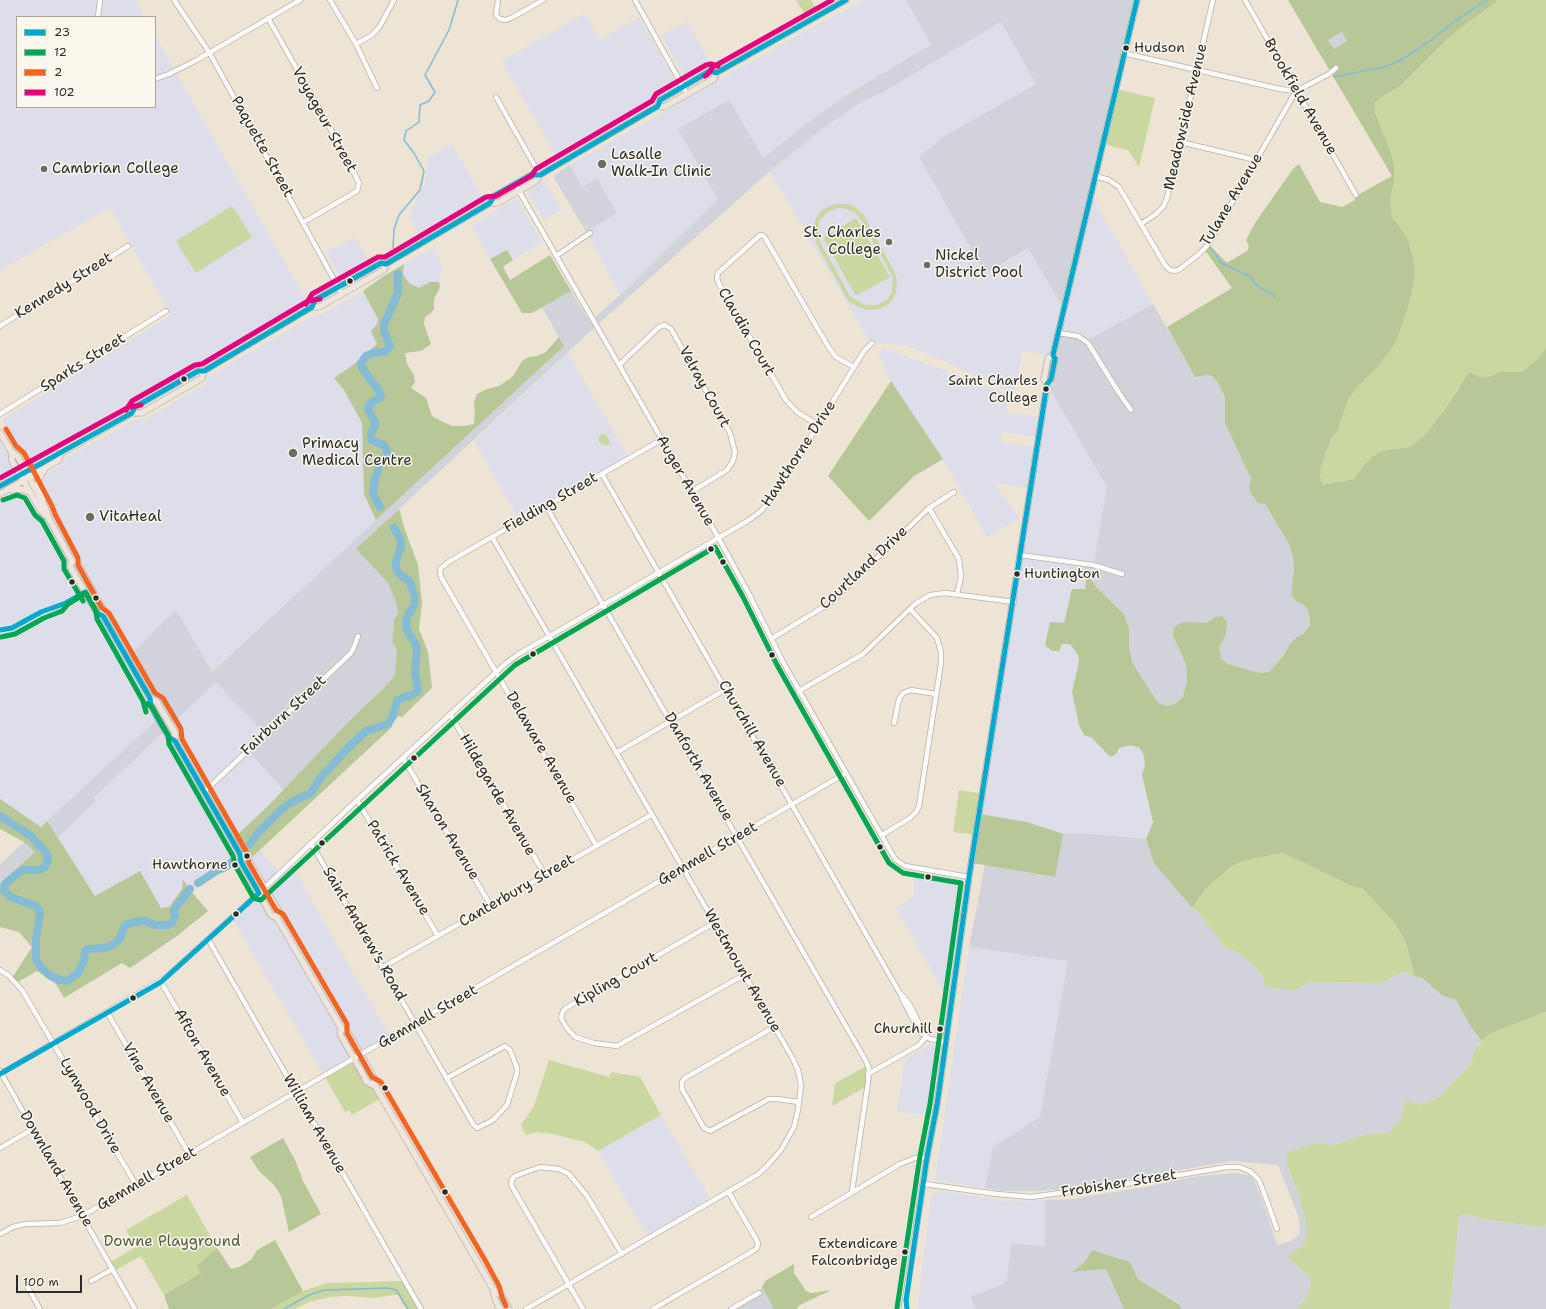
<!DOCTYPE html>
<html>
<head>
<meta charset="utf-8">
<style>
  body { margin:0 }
  #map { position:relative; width:1546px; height:1309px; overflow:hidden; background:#ede4d6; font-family:"Shantell Sans",sans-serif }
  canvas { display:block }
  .legend { position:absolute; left:16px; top:16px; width:140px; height:92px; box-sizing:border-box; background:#fbf7ec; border:1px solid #a8a59f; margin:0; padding:5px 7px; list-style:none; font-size:12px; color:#2b2b2b }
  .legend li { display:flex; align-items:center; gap:8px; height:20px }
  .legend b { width:20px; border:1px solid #a8a59f }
  .scale { position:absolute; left:16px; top:1275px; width:66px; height:18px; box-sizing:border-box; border:2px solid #2b2b2b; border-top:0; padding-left:5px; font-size:12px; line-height:14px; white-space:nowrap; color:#2b2b2b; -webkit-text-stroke:3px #fbf7ec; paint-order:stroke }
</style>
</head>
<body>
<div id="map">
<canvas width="1546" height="1309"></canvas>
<ul class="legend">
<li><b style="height:5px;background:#00a9ce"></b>23</li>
<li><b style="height:5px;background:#00a651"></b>12</li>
<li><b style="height:5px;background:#f26522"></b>2</li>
<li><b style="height:5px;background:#e5007d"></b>102</li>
</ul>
<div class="scale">100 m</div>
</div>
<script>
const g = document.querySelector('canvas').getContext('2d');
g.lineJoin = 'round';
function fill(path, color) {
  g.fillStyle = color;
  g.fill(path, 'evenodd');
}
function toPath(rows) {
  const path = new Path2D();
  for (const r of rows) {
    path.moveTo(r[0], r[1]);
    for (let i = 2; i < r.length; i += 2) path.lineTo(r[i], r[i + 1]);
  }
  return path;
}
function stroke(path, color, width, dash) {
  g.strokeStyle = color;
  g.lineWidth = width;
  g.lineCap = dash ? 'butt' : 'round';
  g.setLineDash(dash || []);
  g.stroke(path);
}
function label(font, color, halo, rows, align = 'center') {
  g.font = font + ' "Shantell Sans",sans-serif';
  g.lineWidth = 3;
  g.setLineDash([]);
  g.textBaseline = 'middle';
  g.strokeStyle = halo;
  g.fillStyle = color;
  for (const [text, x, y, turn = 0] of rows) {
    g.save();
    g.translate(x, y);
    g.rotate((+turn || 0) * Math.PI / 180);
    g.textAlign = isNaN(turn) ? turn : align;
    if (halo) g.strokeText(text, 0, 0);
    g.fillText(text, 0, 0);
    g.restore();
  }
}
const built = toPath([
  [0,0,135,0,144,17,17,17,17,107,155,107,155,36,307,301,228,350,34,460,27,460,2,420,171,315,110,208,0,270],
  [864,0,906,0,931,43,845,96,802,127,762,158,679,129,718,199,620,295,586,232,617,213,597,179,582,188,570,165,802,33],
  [585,13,600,40,639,17,677,85,556,156,502,61],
  [687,22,713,67,687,80,661,35],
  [1001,22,1036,84,943,137,919,158,1028,248,1062,307,1090,193,1153,304,1086,341,1051,356,1023,351,1014,394,931,355,904,345,874,343,871,344,770,171,830,123,863,101,883,92],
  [452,144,483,199,420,235,409,217,418,198,420,192,425,184,428,158],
  [544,180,562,210,544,220,527,191],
  [517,198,542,242,513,260,507,250,490,259,471,226],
  [355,237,371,264,342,280,326,252],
  [432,248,443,267,439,282,430,282,419,288,409,283,403,274,404,264],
  [363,291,378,319,377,324,377,344,353,365,334,378,344,390,362,423,364,494,376,520,211,672,176,610,127,658,158,719,41,827,0,799,0,500,9,495,23,493,33,499,42,516,48,520,41,484,49,471,62,464,64,459,136,419,146,419,206,384,208,377,316,314,323,314],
  [884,348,1009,395,1006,412,1041,417,1047,384,1107,487,1093,566,1085,565,1087,574,1085,589,1072,589,1064,624,1062,644,1070,644,1078,655,1079,662,1072,692,1079,725,1084,735,1092,738,1110,757,1119,748,1131,745,1140,748,1144,756,1146,765,1142,775,1153,822,1146,839,1092,834,1063,834,1027,822,980,814,1030,488,994,483,1019,518,987,537,943,459,891,381,878,352],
  [1002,432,1038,437,1036,447,1001,442],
  [568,353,629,458,520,521,474,441],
  [0,440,16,472,0,481],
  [216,682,264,734,248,750,284,791,270,804,240,853,224,869,212,874,190,890,184,880,182,888,169,907,161,908,95,896,57,838,96,801,94,799],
  [260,850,280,873,290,863,391,1038,361,1055,347,1031,341,1028,340,1034,354,1060,325,1077,232,918,259,894,271,916,277,918,278,910,249,860],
  [914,873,965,883,947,998,896,908,914,896],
  [969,947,1068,960,1040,1117,993,1147,985,1188,935,1180],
  [931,1044,938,1049,930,1116,897,1111,905,1059],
  [661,1115,711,1201,648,1238,598,1151],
  [941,1191,1006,1201,1045,1200,1045,1246,1011,1244,1007,1278,1003,1284,970,1297,976,1309,917,1309,931,1197,935,1192]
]);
const industrial = toPath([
  [906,0,1137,0,1063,308,1028,248,985,273,919,157,943,137,1036,84,1001,22,883,92,863,101,830,123,770,171,596,326,356,549,388,583,396,602,398,613,394,620,392,641,397,651,395,675,384,688,355,715,284,791,248,750,264,734,216,682,94,798,96,801,57,838,47,821,164,713,150,698,127,658,176,610,212,672,564,346,542,307,571,291,590,322,629,287,718,199,678,129,729,100,763,158,802,127,845,96,931,44],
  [1342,32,1348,41,1334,49,1328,40],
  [570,165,582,187,597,179,617,213,586,232,553,176],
  [1153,304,1195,377,1207,375,1212,376,1218,383,1225,397,1225,423,1251,479,1249,486,1265,504,1289,544,1293,557,1294,569,1291,594,1295,600,1306,607,1309,613,1310,619,1308,629,1290,644,1284,655,1269,672,1260,673,1228,664,1221,658,1219,647,1226,635,1215,617,1207,623,1173,636,1186,664,1187,680,1183,697,1175,704,1167,706,1158,703,1132,662,1129,647,1129,628,1124,614,1097,588,1087,574,1084,564,1093,566,1107,487,1047,384,1052,379,1057,333,1078,336,1086,341],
  [1063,834,1092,834,1146,839,1154,863,1192,908,1201,915,1225,948,1237,952,1247,960,1256,968,1263,979,1295,990,1307,983,1322,982,1382,983,1402,972,1422,978,1443,996,1456,1000,1471,1027,1482,1041,1476,1047,1470,1065,1439,1097,1420,1105,1405,1100,1401,1121,1388,1133,1367,1134,1334,1145,1315,1143,1287,1165,1298,1192,1305,1218,1307,1234,1304,1245,1295,1264,1308,1275,1312,1282,1308,1295,1297,1309,1181,1309,1180,1304,1138,1279,1130,1262,1092,1250,1085,1262,1073,1272,1106,1269,1124,1309,976,1309,970,1297,1003,1284,1007,1278,1011,1244,1045,1246,1045,1200,1072,1199,1146,1187,1192,1177,1236,1173,1252,1176,1261,1196,1277,1245,1289,1242,1300,1234,1299,1218,1278,1165,1232,1161,1077,1188,1036,1191,1002,1191,985,1188,993,1147,1040,1117,1068,961,969,947,985,865,1054,877],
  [24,842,36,852,0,884,0,865],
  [1470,1214,1478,1218,1544,1228,1546,1224,1546,1309,1450,1309,1459,1217,1463,1215],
  [762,1287,774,1309,731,1309,759,1293]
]);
const green = toPath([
  [796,0,811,0,816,8,805,14],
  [1499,0,1546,0,1546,348,1538,359,1521,372,1499,372,1492,376,1458,388,1446,408,1425,435,1410,447,1386,450,1362,468,1354,479,1322,485,1320,474,1321,467,1348,400,1360,384,1377,368,1395,344,1408,308,1415,278,1412,250,1397,223,1392,219,1390,199,1394,182,1390,150,1375,112,1375,103,1380,98,1399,87,1441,45,1458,30],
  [1115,89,1155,98,1139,167,1128,150,1102,144],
  [837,204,847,204,855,207,863,214,894,271,897,279,896,293,891,302,880,309,867,310,850,303,847,299,816,243,813,232,815,220,819,213,824,209,832,205],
  [838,208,846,209,853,211,859,217,890,272,893,280,892,291,888,299,878,305,868,305,863,304,850,296,820,242,818,232,819,222,827,213],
  [232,206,252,237,196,273,176,241],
  [856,218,890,277,856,296,823,238],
  [602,434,606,434,610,443,607,446,601,444,598,439],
  [959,790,983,794,977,835,953,832],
  [1283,853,1357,887,1361,887,1394,922,1405,940,1415,976,1402,972,1382,983,1322,982,1307,983,1295,990,1266,987,1263,978,1256,968,1237,952,1225,948,1201,915,1192,908,1206,888,1232,866,1246,860],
  [1546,1012,1546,1224,1544,1228,1478,1218,1470,1214,1463,1215,1459,1217,1450,1309,1297,1309,1308,1295,1311,1282,1308,1275,1295,1264,1288,1256,1304,1245,1307,1234,1305,1218,1298,1192,1287,1165,1288,1152,1315,1143,1334,1145,1367,1134,1388,1133,1401,1121,1405,1100,1420,1105,1439,1097,1470,1065,1476,1047,1491,1033],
  [354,1060,367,1082,374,1086,381,1098,352,1115,349,1110,345,1112,325,1077],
  [549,1060,609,1077,611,1072,640,1077,661,1115,598,1151,585,1142,552,1134,538,1132,526,1135,521,1125,534,1106],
  [867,1066,867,1086,832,1106,835,1083],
  [187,1195,217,1248,198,1266,201,1273,164,1295,141,1256,114,1271,109,1263,136,1247,126,1230],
  [405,1281,421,1309,406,1309,398,1295,394,1295,375,1298,346,1296,329,1297,309,1302,295,1309,271,1309,303,1291,327,1283]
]);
const forest = toPath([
  [1288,0,1499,0,1458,30,1441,45,1399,87,1380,98,1375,103,1375,112,1390,150,1394,167,1394,182,1390,199,1392,218,1397,223,1408,240,1414,260,1415,278,1408,308,1395,344,1377,368,1360,384,1348,400,1337,431,1332,438,1321,467,1320,474,1322,485,1354,479,1362,468,1373,456,1386,450,1410,447,1425,435,1446,408,1469,372,1482,378,1492,376,1499,372,1521,372,1538,359,1546,348,1546,1012,1491,1033,1482,1041,1471,1027,1456,1000,1443,996,1422,978,1415,976,1405,940,1394,922,1361,887,1357,888,1283,853,1246,860,1232,866,1206,888,1192,908,1154,863,1146,839,1153,822,1142,775,1145,765,1144,756,1140,748,1131,745,1119,748,1116,754,1110,757,1092,738,1084,735,1079,725,1072,692,1079,662,1078,655,1070,644,1062,644,1059,651,1052,651,1045,645,1050,622,1064,623,1072,589,1085,589,1087,574,1097,588,1124,614,1129,628,1129,647,1132,662,1158,703,1167,706,1175,704,1183,697,1187,680,1186,664,1173,636,1174,627,1183,622,1207,623,1215,617,1222,616,1227,622,1226,635,1219,647,1221,658,1228,664,1260,673,1269,672,1284,655,1290,644,1297,637,1303,634,1310,625,1309,613,1306,607,1295,600,1291,594,1294,569,1293,557,1289,544,1265,504,1258,503,1251,493,1249,486,1251,479,1225,423,1225,397,1218,383,1212,376,1207,375,1195,377,1167,327,1232,288,1204,249,1208,244,1227,263,1247,251,1249,246,1246,240,1255,223,1293,169,1299,164,1320,202,1342,207,1355,200,1356,196,1392,176],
  [1342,32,1347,41,1334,49,1328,40],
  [507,250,513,260,503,267,510,280,550,255,571,291,532,313,522,313,490,259],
  [404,264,403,274,409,283,419,288,430,282,439,282,440,287,434,299,434,309,431,313,425,317,424,324,431,344,421,351,405,353,407,364,413,373,415,382,411,388,426,398,432,416,443,422,453,426,464,426,474,424,475,413,474,402,477,394,487,389,499,386,505,382,513,376,522,361,528,357,537,356,546,352,559,337,564,346,376,520,364,494,362,423,344,390,334,378,353,365,377,344,371,331,377,324,378,319,363,291,384,276],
  [891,381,943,459,914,476,869,521,828,476],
  [399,509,405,530,418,565,422,603,419,629,428,652,432,688,402,717,398,716,391,724,392,727,249,860,240,853,232,840,270,804,355,715,384,688,395,675,397,651,392,641,394,620,398,613,396,602,388,583,356,549],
  [0,799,41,827,47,821,95,896,140,871,161,908,169,907,182,889,183,879,190,890,208,911,177,936,130,968,122,963,64,998,56,984,37,971,16,983,12,978,32,947,19,932,0,927,0,884,35,852,24,842,0,829],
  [980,814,1027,822,1063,834,1055,877,972,863],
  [283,1138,296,1162,303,1181,321,1214,289,1232,281,1196,274,1185,259,1171,250,1157],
  [275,1240,303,1291,271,1309,169,1309,164,1295,201,1273,197,1266,217,1248,231,1269,239,1267,251,1260,257,1250],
  [1092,1250,1130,1262,1138,1279,1180,1305,1181,1309,1124,1309,1106,1269,1072,1272,1085,1262],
  [794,1264,794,1273,806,1291,811,1293,831,1290,798,1306,797,1309,774,1309,762,1287,765,1281]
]);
const stream = toPath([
  [1334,77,1388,66,1401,60,1433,39,1452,23,1487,0],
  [1209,247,1213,250,1221,263,1250,276,1257,286,1273,294,1275,298],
  [393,248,394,229,399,215,420,190,424,171,414,153,404,140,406,131,419,122,420,105,429,101,435,92,425,75,449,30,458,0],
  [284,1309,309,1295,324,1290,388,1288,396,1290,408,1309]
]);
const river = toPath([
  [380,507,373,494,374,483,381,460,386,458,388,455,385,446,372,440,371,437,371,433,375,426,375,422,368,409,371,403,381,397,379,391,362,368,361,363,366,356,374,353,385,352,390,346,384,331,384,324,398,293,398,274],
  [0,816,31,836,47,854,48,859,45,867,39,870,23,870,19,872,5,884,4,890,10,897,36,906,38,909,40,913,36,939,36,960,40,966,49,975,60,980,67,981,78,973,84,961,85,951,89,949,104,948,111,946,116,942,121,937,124,927,127,924,135,922,145,921,154,925,168,925,172,923,175,916,174,911,176,907,190,889],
  [250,844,258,833,283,808,297,799,311,793,322,776,349,747,366,731,388,724,393,716,397,701,404,697,410,696,418,691,415,673,417,647,407,630,406,619,414,605,415,597,410,582,399,574,396,568,396,561,401,547,400,538,394,528],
  [198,883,218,870,224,868,232,862]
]);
const minor = toPath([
  [174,0,209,52,342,294],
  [330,0,356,44,377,88],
  [498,0,496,15,500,19,506,20,513,17,543,0],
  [635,0,687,94],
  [1245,0,1356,195],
  [98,17,100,0],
  [268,18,343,151,359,183,357,191,304,222],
  [356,44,372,35,380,26,394,0],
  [1123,53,1280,89,1296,91,1329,74,1336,68],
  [155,79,169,74,195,61,300,0],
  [496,97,540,175],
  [1180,142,1256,160],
  [1095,176,1109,180,1119,187,1165,265,1170,270,1176,271,1180,269,1199,254,1207,246,1296,91],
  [515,184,718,537,749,594,783,662,895,859,905,866,969,877],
  [1141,224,1156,214,1163,207,1167,198,1213,0],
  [556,256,590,233],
  [0,326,128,246],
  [1058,333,1078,336,1088,343,1119,393,1131,410],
  [619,365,659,327,665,325,671,329,730,433,735,452,733,461,727,470,691,492],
  [0,414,166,311],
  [818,425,797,412,786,400,719,284,717,278,718,273,757,238,760,235,764,236,829,348,836,357,854,367],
  [602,474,901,995,904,1002,917,1027,921,1033,930,1039,945,1042],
  [546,506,866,1061,869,1069,868,1082,852,1191],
  [929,508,959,559,961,577,957,594],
  [492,537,793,1059,798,1070,801,1085,798,1110,794,1127,781,1150,766,1167,757,1175,526,1309],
  [1020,555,1093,565,1122,574],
  [771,639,830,603,929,508,954,492],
  [799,691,863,654,915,604,930,595,945,593,1014,602],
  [450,714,545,875],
  [894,723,899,699,903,693,911,690,936,694],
  [616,753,726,689],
  [403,758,491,906],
  [204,792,351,653,354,647,358,636],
  [357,800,438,936],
  [882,835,910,818,916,812,919,806,941,663,941,652,937,638,910,609],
  [311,843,473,1124,477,1128,493,1120,507,1105,517,1073,517,1068,510,1050,505,1046,447,1078],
  [596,845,441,577,440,571,441,568,450,561,661,440],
  [714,923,566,1008,563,1011,561,1018,566,1027,575,1037,594,1043,617,1046,744,975],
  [208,939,421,1309],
  [383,967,651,815],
  [0,970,8,975,22,990,136,1185],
  [161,982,243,1123],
  [902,995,910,1005,926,1037],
  [107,1012,189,1154],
  [774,1027,685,1078,682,1082,682,1089,704,1128,710,1131,769,1099,777,1099,799,1102],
  [0,1071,135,1309],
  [0,1074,165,978,259,893,357,800,505,664,517,655,749,520,761,511,776,493,864,351,872,343],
  [868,1074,919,1045,926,1037],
  [0,1148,33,1129],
  [924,1184,997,1194,1031,1197,1119,1185,1227,1167,1240,1167,1251,1172,1259,1180,1264,1193,1277,1229],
  [811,1217,900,1164,915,1158,927,1157],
  [0,1234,13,1227,25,1224,60,1223,82,1216,846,773],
  [91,1281,113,1269],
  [27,1286,40,1309],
  [583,1309,514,1190,511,1184,512,1179,515,1176,540,1167,559,1169,569,1174,587,1196,622,1254],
  [653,1309,753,1251,757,1248,758,1243,756,1239,728,1191],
  [731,1309,759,1293]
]);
const major = toPath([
  [658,106,664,107,714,79,716,73,846,0],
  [490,203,494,196,531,175,540,175],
  [312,307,315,300,345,283,381,263,386,264,490,203,498,203,536,181,540,175,658,106,660,100,683,87,710,71,716,73],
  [1047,384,1044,379,1048,358,1053,355],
  [132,413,135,407,198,371,204,371,312,307,319,307,384,270,386,264],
  [0,433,11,451,18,457,46,509,48,517,72,561,70,566,97,613,103,616],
  [11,451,12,461,41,511,47,516],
  [0,486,56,454,60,454,132,413,142,413,202,378,204,371],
  [11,490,21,489,30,492],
  [0,494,59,460,60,454],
  [43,500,38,483,41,475,45,469],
  [72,561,77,562,103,609,103,616,150,698,151,706,162,726,169,737,175,741],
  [150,698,157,702,175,733,175,741,240,854,241,862,271,915,277,918],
  [240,854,247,858,278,910,277,918,341,1028,347,1031,374,1078,375,1086,493,1289,495,1299,500,1309],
  [341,1028,340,1034,365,1078,367,1082,375,1086],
  [493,1289,501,1295,509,1309],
  [904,1309,927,1157,937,1105,969,877,1047,384,1051,379,1055,359,1053,355,1137,0]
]);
const bus1 = toPath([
  [0,486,132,413,135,407,198,371,204,371,312,307,315,300,381,263,386,264,490,203,494,196,531,175,540,175,658,106,660,100,710,71,716,73,846,0],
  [0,630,12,628,41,612,66,603,85,592,97,613,103,616,150,698,151,706,162,726,169,737,175,741,240,854,241,862,259,893,161,982,0,1074],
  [907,1309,906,1300,927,1157,937,1105,969,877,1047,384,1051,379,1055,359,1053,355,1137,0]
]);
const bus2 = toPath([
  [3,500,17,495,25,498,35,515,42,521,64,561,64,569,83,601],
  [1,637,15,634,44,618,62,611,68,604,86,593,96,611,97,619,143,701,146,712],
  [147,704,152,707,168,735,169,744,233,856,235,865,253,897,256,899,261,900,515,665,715,547,743,597,777,665,889,863,903,873,961,883,930,1104,920,1156,897,1308]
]);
const bus3 = toPath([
  [6,429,16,446,24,453,52,506,55,514,78,558,78,565,102,608,109,613,155,693,163,698,181,729,182,739,246,851,249,863,276,910,283,914,347,1024,347,1033,372,1077,381,1082,485,1260,499,1286,502,1297,506,1306]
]);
const bus4 = toPath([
  [705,76,708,74,713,67,832,0],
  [306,304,312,294,378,257,385,257,486,197,496,196,531,176,536,169,652,101,656,94,706,65,711,64,718,66],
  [126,410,132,401,195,365,202,364,308,301,320,299],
  [0,478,129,407,141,405]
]);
const markers = [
  [1126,48,3.5,"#2b2b2b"],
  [602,164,5,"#6f6c67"],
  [44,169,4,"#6f6c67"],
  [889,242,4,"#6f6c67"],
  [927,265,4,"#6f6c67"],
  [350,281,3.5,"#2b2b2b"],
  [184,379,3.5,"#2b2b2b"],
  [1046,389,3.5,"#2b2b2b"],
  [293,453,5,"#6f6c67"],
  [90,517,5,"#6f6c67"],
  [711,549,3.5,"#2b2b2b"],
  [723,562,3.5,"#2b2b2b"],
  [1017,574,3.5,"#2b2b2b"],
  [72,582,3.5,"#2b2b2b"],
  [96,598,3.5,"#2b2b2b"],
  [533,654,3.5,"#2b2b2b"],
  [772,655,3.5,"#2b2b2b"],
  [414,758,3.5,"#2b2b2b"],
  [322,843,3.5,"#2b2b2b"],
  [880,847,3.5,"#2b2b2b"],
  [247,856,3.5,"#2b2b2b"],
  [235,865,3.5,"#2b2b2b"],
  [928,877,3.5,"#2b2b2b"],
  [236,914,3.5,"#2b2b2b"],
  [133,998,3.5,"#2b2b2b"],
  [940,1029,3.5,"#2b2b2b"],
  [385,1088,3.5,"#2b2b2b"],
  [445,1192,3.5,"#2b2b2b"],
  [905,1252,3.5,"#2b2b2b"]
];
const busNames = [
  ["Hudson",1134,48,"left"],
  ["Saint Charles",1038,381],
  ["College",1038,398],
  ["Huntington",1024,574,"left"],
  ["Hawthorne",228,865],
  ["Churchill",932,1029],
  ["Extendicare",898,1244],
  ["Falconbridge",898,1261]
];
const streetNames = [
  ["Brookfield Avenue",1300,97,60],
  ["Meadowside Avenue",1186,117,-77],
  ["Voyageur Street",324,120,61],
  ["Paquette Street",262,147,61],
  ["Tulane Avenue",1232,200,-59],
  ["Kennedy Street",64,286,-32],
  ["Claudia Court",746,332,60],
  ["Sparks Street",83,363,-32],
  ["Velray Court",704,387,61],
  ["Hawthorne Drive",799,454,-57],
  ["Auger Avenue",685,481,60],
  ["Fielding Street",551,503,-30],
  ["Courtland Drive",864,568,-43],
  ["Fairburn Street",284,716,-43],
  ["Churchill Avenue",752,734,60],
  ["Delaware Avenue",541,748,60],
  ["Danforth Avenue",698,767,60],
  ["Hildegarde Avenue",497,795,60],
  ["Sharon Avenue",447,832,59],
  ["Gemmell Street",708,854,-30],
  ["Patrick Avenue",398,868,59],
  ["Canterbury Street",517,891,-30],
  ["Saint Andrew's Road",364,934,60],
  ["Westmount Avenue",742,971,60],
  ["Kipling Court",616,980,-30],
  ["Gemmell Street",428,1017,-30],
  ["Afton Avenue",202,1053,60],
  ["Vine Avenue",148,1083,60],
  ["Lynwood Drive",90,1106,60],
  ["William Avenue",314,1124,60],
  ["Downland Avenue",56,1169,60],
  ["Gemmell Street",147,1179,-30],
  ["Frobisher Street",1119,1184,-9]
];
const poiNames = [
  ["Lasalle",611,155],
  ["Walk-In Clinic",611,172],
  ["Cambrian College",52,169],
  ["St. Charles",881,233,"right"],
  ["College",881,250,"right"],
  ["Nickel",935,256],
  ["District Pool",935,273],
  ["Primacy",302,444],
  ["Medical Centre",302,461],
  ["VitaHeal",99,517]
];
const parkNames = [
  ["Downe Playground",172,1242]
];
fill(built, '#dddee9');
fill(industrial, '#d1d2da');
fill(green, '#cad7a1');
fill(forest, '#b7c798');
stroke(stream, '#86bbd5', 1.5);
stroke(river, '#86bbd5', 8);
stroke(minor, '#b7b1a8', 6);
stroke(major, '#b7b1a8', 7);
stroke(minor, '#fcfbf9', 4.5);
stroke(major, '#eee6de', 5.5);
stroke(bus1, '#00a9ce', 5);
stroke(bus2, '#00a651', 5);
stroke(bus3, '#f26522', 5);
stroke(bus4, '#e5007d', 5);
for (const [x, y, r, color] of markers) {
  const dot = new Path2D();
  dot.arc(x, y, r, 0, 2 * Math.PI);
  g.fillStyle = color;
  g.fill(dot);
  stroke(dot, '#fbf7ec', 1.5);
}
label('14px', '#2b2b2b', '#fbf7ec', busNames, 'right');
label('15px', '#2b2b2b', '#fbf7ec', streetNames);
label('15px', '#2b2b2b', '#fbf7ec', poiNames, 'left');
label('15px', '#525c41', '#fbf7ec', parkNames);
</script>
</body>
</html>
